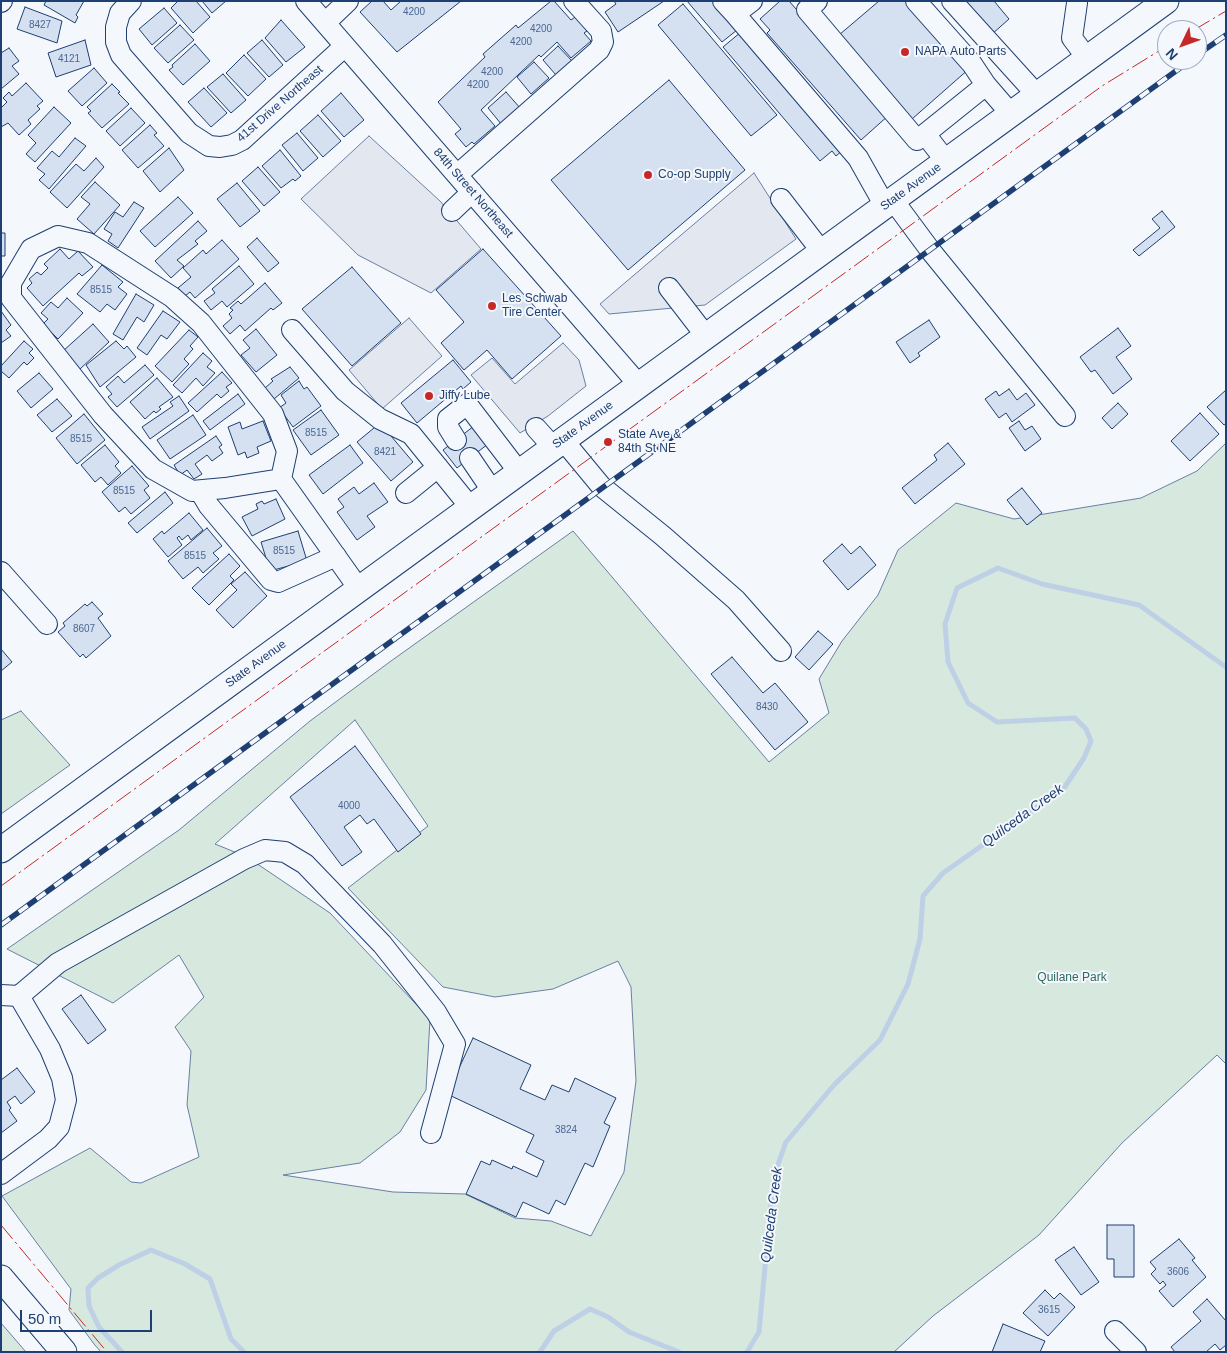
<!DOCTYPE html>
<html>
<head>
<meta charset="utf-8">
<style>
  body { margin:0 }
  #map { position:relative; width:1227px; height:1353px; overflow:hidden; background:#f4f7fb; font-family:Arial,sans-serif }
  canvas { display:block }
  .frame { position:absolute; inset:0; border:2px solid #1d3f73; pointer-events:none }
  .north { position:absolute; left:1157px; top:20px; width:50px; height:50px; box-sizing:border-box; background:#f4f7fb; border:1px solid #9eadc5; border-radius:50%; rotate:228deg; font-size:14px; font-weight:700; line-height:20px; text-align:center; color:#1d3f73 }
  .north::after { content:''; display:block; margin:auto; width:18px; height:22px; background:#c62828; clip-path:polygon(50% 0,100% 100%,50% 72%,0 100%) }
  .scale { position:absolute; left:20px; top:1310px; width:132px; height:22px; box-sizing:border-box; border:2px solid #1d3f73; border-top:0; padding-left:6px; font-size:15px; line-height:18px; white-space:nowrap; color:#1d3f73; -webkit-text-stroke:4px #f4f7fb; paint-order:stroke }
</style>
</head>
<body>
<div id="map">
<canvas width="1227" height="1353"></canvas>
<div class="frame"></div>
<div class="north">N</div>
<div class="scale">50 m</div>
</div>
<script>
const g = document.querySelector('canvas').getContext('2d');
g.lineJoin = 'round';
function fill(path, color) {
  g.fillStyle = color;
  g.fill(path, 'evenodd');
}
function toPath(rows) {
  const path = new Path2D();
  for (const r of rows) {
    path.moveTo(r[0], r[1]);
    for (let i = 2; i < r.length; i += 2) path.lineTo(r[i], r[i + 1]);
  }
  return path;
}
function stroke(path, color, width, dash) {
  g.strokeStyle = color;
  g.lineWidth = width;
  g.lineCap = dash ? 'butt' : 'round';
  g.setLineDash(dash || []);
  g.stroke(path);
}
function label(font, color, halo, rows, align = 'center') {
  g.font = font + ' Arial,sans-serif';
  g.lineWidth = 4;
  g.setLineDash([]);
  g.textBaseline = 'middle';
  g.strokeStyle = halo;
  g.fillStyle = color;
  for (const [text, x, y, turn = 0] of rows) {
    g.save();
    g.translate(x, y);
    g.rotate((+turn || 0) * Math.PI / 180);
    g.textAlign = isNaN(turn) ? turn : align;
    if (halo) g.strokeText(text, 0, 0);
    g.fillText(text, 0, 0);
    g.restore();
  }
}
const green = toPath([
  [1226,443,1226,1064,1217,1055,1122,1143,1039,1235,933,1316,894,1352,101,1352,94,1344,69,1310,71,1289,2,1196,90,1148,131,1182,141,1183,199,1157,187,1105,191,1051,175,1027,204,997,179,955,113,1003,7,949,179,830,310,721,391,661,573,531,769,762,829,713,819,679,842,641,878,595,898,550,956,503,1014,519,1141,498,1197,471,1226,443],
  [355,720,428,826,348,888,443,987,495,997,553,989,618,961,631,987,636,1081,624,1172,591,1236,551,1221,515,1218,465,1194,393,1192,283,1175,360,1163,400,1132,426,1090,430,1019,330,913,247,857,215,844,355,720],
  [21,711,70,765,1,814,1,720,21,711],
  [1,1323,26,1352,1,1352,1,1323]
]);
const parking = toPath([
  [369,136,440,201,481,249,431,293,358,255,301,199,369,136],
  [754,173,796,239,705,305,609,314,600,304,754,173],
  [409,318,442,356,382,409,349,370,409,318],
  [563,343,579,360,586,386,548,416,520,433,471,375,492,358,515,384,563,343]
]);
const stream = toPath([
  [122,1352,99,1327,89,1306,88,1288,98,1278,119,1265,151,1250,185,1264,210,1279,231,1339,244,1352],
  [540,1352,554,1331,590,1309,608,1317,629,1332,679,1352],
  [747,1352,759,1332,771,1202,776,1170,786,1142,834,1085,880,1040,908,984,920,939,923,896,943,873,1064,788,1084,758,1091,741,1086,729,1075,718,997,722,968,703,948,662,945,624,957,588,998,568,1042,584,1139,605,1226,667]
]);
const building = toPath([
  [46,1,84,1,76,15,78,17,75,23,44,5,46,1],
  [178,1,196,1,210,17,193,33,171,8,178,1],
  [202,1,226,1,212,13,202,1],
  [372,1,383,1,391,10,401,1,461,1,397,52,360,12,372,1],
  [551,1,554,1,571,20,578,15,590,29,584,33,591,41,571,58,557,42,541,57,539,55,481,110,495,126,474,144,472,142,466,147,455,134,461,129,438,102,485,57,483,54,516,25,518,28,551,1],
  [614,1,664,1,618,32,605,12,616,4,614,1],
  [687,1,712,1,737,30,722,42,687,1],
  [780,1,789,1,889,115,861,140,767,33,770,30,760,19,780,1],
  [879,1,912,1,970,68,912,119,839,35,879,1],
  [962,1,994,1,1009,19,991,35,962,1],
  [683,4,777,115,751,136,658,25,683,4],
  [25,7,62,21,57,43,17,29,25,7],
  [164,8,177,23,152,45,139,29,164,8],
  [281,20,305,47,286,62,265,38,281,20],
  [180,25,194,40,168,63,154,48,180,25],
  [741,32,843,150,836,156,832,151,820,161,723,47,741,32],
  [85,40,91,65,56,77,48,53,85,40],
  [262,40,283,65,269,77,247,53,262,40],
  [195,44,210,61,183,85,169,70,173,67,172,65,195,44],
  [558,46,572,61,556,75,543,60,558,46],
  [9,48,19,61,12,66,19,74,1,89,1,53,9,48],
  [244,55,266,79,248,96,226,73,244,55],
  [534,62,549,78,531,94,517,77,534,62],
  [94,68,107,83,82,106,68,91,94,68],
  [223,74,246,100,231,113,207,87,223,74],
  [669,80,745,170,628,270,551,180,669,80],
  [26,83,43,101,37,106,40,109,28,120,31,124,19,135,8,123,1,127,1,108,7,102,3,98,9,92,12,96,26,83],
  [112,84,120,92,118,93,129,104,102,128,88,113,91,111,87,107,112,84],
  [204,88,227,113,211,127,188,102,204,88],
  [506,92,521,109,502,125,488,108,506,92],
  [341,93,364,120,344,137,321,111,341,93],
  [54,107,71,123,35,162,26,154,36,143,28,135,54,107],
  [131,108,145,123,120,146,106,131,131,108],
  [318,115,341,141,323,157,300,131,318,115],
  [150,125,157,133,154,135,164,146,138,168,122,150,150,125],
  [297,133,318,158,303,171,282,145,297,133],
  [75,138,86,146,49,189,39,180,45,174,37,168,52,151,59,157,75,138],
  [169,148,184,170,160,192,143,171,169,148],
  [280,150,301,176,295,181,293,179,281,188,262,166,280,150],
  [96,158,104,167,67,208,50,192,76,164,84,171,96,158],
  [258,167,280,192,264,206,242,181,258,167],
  [95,182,120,205,94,234,77,219,90,204,81,197,95,182],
  [237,183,260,211,240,227,217,199,237,183],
  [178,197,193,213,155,247,140,231,178,197],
  [134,202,144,208,118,248,108,241,112,234,104,229,115,212,123,217,134,202],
  [1162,211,1175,227,1139,256,1133,250,1160,228,1152,219,1162,211],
  [198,221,207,231,195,241,198,244,177,260,184,266,171,278,155,261,198,221],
  [1,233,5,233,5,256,1,256,1,233],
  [257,238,279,263,268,272,247,247,257,238],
  [222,240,239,259,195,298,190,292,185,296,178,288,191,277,183,268,203,250,206,254,222,240],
  [60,249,69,259,78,251,93,267,82,276,79,273,43,306,27,288,32,283,29,279,37,272,41,275,48,268,44,264,60,249],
  [483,249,561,336,512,379,487,350,464,370,441,343,464,322,436,290,483,249],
  [102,265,123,282,118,287,127,294,115,310,107,304,100,312,77,294,102,265],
  [239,266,254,284,227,307,222,301,211,310,204,301,215,293,212,289,239,266],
  [352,267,401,323,352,366,302,309,352,267],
  [265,283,282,303,273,310,271,308,245,331,240,325,230,334,223,326,232,318,229,314,233,310,230,308,238,301,241,304,265,283],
  [136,294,154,305,144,322,137,317,123,340,113,334,136,294],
  [67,298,83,313,58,339,43,324,48,319,41,313,51,302,58,308,67,298],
  [1,311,11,325,6,330,11,336,1,343,1,311],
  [163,311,180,322,167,339,161,335,147,355,137,348,163,311],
  [929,320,940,337,918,353,920,356,910,363,896,342,929,320],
  [93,324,109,342,80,369,63,351,93,324],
  [1118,328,1131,346,1116,357,1132,379,1113,394,1095,370,1091,372,1080,357,1118,328],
  [256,329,277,355,256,372,241,355,250,348,243,340,256,329],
  [189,330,198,337,190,346,193,349,184,359,189,364,172,382,155,366,189,330],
  [24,341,33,349,29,353,34,358,27,365,24,362,9,378,1,371,1,366,24,341],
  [116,341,124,349,127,346,136,357,100,387,86,365,116,341],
  [203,353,212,361,207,367,215,373,203,386,196,378,182,393,173,385,203,353],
  [453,360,471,382,463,389,461,386,417,423,401,403,453,360],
  [145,365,154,375,117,407,108,397,112,394,106,387,118,376,124,383,145,365],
  [290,367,299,378,274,399,265,388,273,381,271,379,290,367],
  [222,372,232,383,226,387,229,391,221,398,217,394,197,412,188,403,222,372],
  [39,373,53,389,31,408,17,391,39,373],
  [157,378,173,397,159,407,161,409,156,413,154,411,145,419,130,402,157,378],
  [299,381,304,389,307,387,321,406,293,427,279,408,286,403,281,395,299,381],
  [1009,389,1017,400,1026,393,1035,405,1012,422,1006,413,999,418,985,399,996,391,999,396,1009,389],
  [1226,390,1226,424,1224,425,1207,407,1226,390],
  [238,394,245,404,210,430,203,421,238,394],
  [179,396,189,411,150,439,142,427,173,406,170,402,179,396],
  [57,399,72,416,52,432,37,415,57,399],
  [1118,403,1128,414,1112,429,1102,418,1118,403],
  [321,410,339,435,311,455,293,430,321,410],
  [1200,413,1219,434,1190,461,1171,441,1200,413],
  [84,414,105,440,77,464,56,438,84,414],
  [193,415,206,435,170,459,157,440,193,415],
  [263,421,271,441,257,447,259,453,247,458,245,452,238,455,228,427,240,422,242,429,263,421],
  [1019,421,1025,430,1032,426,1041,439,1025,451,1009,428,1019,421],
  [380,423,413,462,391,481,357,442,380,423],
  [474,426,488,444,457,468,443,450,474,426],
  [216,436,222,445,219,447,223,453,212,461,207,455,195,464,202,474,194,479,187,470,180,475,174,465,216,436],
  [948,443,965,464,915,504,902,488,937,460,934,455,948,443],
  [105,445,119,462,115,466,121,473,108,485,101,477,95,482,81,465,105,445],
  [350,445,363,463,323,494,309,475,350,445],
  [132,466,149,486,144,490,150,498,131,514,125,507,119,512,102,492,132,466],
  [374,483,388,502,367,516,375,527,357,540,337,512,344,507,338,499,354,487,359,494,374,483],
  [1022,488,1042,513,1027,525,1007,500,1022,488],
  [165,492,173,503,137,533,128,523,165,492],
  [276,499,285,519,252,536,242,517,258,509,256,504,262,501,264,504,276,499],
  [189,513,203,530,191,540,188,535,182,540,179,536,177,538,182,545,168,557,153,539,162,531,164,534,189,513],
  [207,528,222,546,213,553,219,559,203,573,198,567,183,579,168,561,207,528],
  [298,531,307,561,270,571,261,542,298,531],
  [842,544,851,554,860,546,876,565,848,590,823,561,842,544],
  [229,554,240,566,230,576,234,580,209,605,192,588,229,554],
  [245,572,267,596,233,628,216,610,237,590,231,584,245,572],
  [92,602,103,614,98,618,111,636,86,658,83,654,80,657,58,632,65,626,63,623,85,604,87,606,92,602],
  [818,631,833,644,809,670,795,657,818,631],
  [1,649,12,662,1,671,1,649],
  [732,657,763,693,775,683,808,722,775,750,711,674,732,657],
  [355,746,421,834,398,852,374,819,367,824,360,815,344,827,362,852,342,866,290,797,355,746],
  [81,995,106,1030,88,1044,62,1009,81,995],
  [473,1038,531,1065,520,1089,545,1100,552,1085,569,1092,575,1078,616,1098,604,1123,610,1126,593,1167,585,1163,565,1205,556,1200,549,1214,523,1202,516,1217,466,1194,481,1161,490,1165,492,1160,512,1169,513,1166,537,1177,544,1161,526,1152,534,1135,447,1094,473,1038],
  [17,1068,35,1092,21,1104,15,1096,7,1102,11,1108,9,1110,17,1121,1,1133,1,1080,17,1068],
  [1107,1225,1134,1225,1134,1277,1114,1277,1114,1259,1107,1259,1107,1225],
  [1179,1239,1195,1258,1192,1260,1206,1277,1173,1307,1159,1291,1166,1285,1163,1281,1160,1284,1151,1274,1156,1269,1150,1262,1179,1239],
  [1074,1247,1099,1282,1081,1295,1055,1260,1074,1247],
  [1045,1290,1054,1299,1060,1293,1075,1307,1048,1336,1023,1313,1045,1290],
  [1207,1299,1226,1321,1226,1345,1220,1350,1215,1344,1206,1352,1175,1352,1171,1347,1201,1321,1193,1312,1207,1299],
  [1003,1324,1045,1341,1040,1352,992,1352,1003,1324]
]);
const minor = toPath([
  [131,1,120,13,116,27,116,42,121,55,189,133,209,146,220,147,232,145,242,140,345,46],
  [306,1,639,385],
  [723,1,735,14,752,1],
  [817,1,807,10,917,140,925,134],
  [916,1,972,64,986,85],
  [952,1,1037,95],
  [1,2,2,1],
  [1077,3,1072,38,1087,58],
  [735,14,858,158,885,206],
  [325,23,348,1],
  [946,161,925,134,986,85,1011,114],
  [457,175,599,50,603,42,601,31,574,1],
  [781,199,822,252],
  [893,200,930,250,1065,416],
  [452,211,472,192],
  [669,288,706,336],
  [292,330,345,391,380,419,411,434,471,508],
  [536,428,553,447],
  [456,440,448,427,448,419,467,404,519,472],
  [563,440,601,486,663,536,736,600,781,651],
  [470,458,493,492],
  [281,479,225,488,192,491,153,469,103,415,11,298,11,283,31,249,58,236,88,243,172,297,201,323,273,414,287,451,281,479,359,589],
  [200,491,209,506,271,580,278,582,336,556],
  [406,493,438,467],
  [1,572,47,624],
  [1,995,19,996,50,1049,62,1078,66,1100,59,1127,48,1139,1,1174],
  [19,996,58,963,244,859,265,850,285,852,305,864,382,944,436,1012,455,1044,431,1133],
  [1115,1331,1136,1352]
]);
const major = toPath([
  [1,850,1166,1],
  [1,1278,64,1352]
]);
const rail = toPath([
  [1197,55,1226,35],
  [1,925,1191,60]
]);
const power = toPath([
  [1194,30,1226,11],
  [1,886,1102,86,1167,46],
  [1,1225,107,1352]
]);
const markers = [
  [905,52,5,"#c62828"],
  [648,175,5,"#c62828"],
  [492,306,5,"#c62828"],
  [429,396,5,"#c62828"],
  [608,442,5,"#c62828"]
];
const numberNames = [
  ["4200",414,12],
  ["8427",40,25],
  ["4200",541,29],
  ["4200",521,42],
  ["4121",69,59],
  ["4200",492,72],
  ["4200",478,85],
  ["8515",101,290],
  ["8515",316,433],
  ["8515",81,439],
  ["8421",385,452],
  ["8515",124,491],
  ["8515",284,551],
  ["8515",195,556],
  ["8607",84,629],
  ["8430",767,707],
  ["4000",349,806],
  ["3824",566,1130],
  ["3606",1178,1272],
  ["3615",1049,1310]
];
const poiNames = [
  ["NAPA Auto Parts",915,52],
  ["Co-op Supply",658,175],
  ["Les Schwab",502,299],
  ["Tire Center",502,313],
  ["Jiffy Lube",439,396],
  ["State Ave &",618,435],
  ["84th St NE",618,449]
];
const streetNames = [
  ["41st Drive Northeast",280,104,-41],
  ["State Avenue",911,187,-36],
  ["84th Street Northeast",473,193,49],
  ["State Avenue",583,425,-36],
  ["State Avenue",256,664,-36]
];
const parkNames = [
  ["Quilane Park",1072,978]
];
const waterNames = [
  ["Quilceda Creek",1023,816,-36],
  ["Quilceda Creek",772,1215,-83]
];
fill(green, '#d7e8df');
stroke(green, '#687fa3', 1);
fill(parking, '#e3e8f0');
stroke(parking, '#687fa3', 1);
stroke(stream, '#bed0e5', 5);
fill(building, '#d5e0f0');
stroke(building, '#1d3f73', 1);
stroke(minor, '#1d3f73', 22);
stroke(major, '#1d3f73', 27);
stroke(minor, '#f4f7fb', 20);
stroke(major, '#f4f7fb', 25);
stroke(rail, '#1d3f73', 5.5);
stroke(rail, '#f4f7fb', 4, [11]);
stroke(power, '#c62828', 1, [18, 4, 2.5, 4]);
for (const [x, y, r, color] of markers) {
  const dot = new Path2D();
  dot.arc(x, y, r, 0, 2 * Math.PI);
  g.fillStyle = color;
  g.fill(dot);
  stroke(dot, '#f4f7fb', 2);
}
label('10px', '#4b6792', null, numberNames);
label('12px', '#1d3f73', '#f4f7fb', poiNames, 'left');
label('12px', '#1d3f73', '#f4f7fb', streetNames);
label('12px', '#2c6c60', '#f4f7fb', parkNames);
label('italic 14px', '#1d3f73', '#f4f7fb', waterNames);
</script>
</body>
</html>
